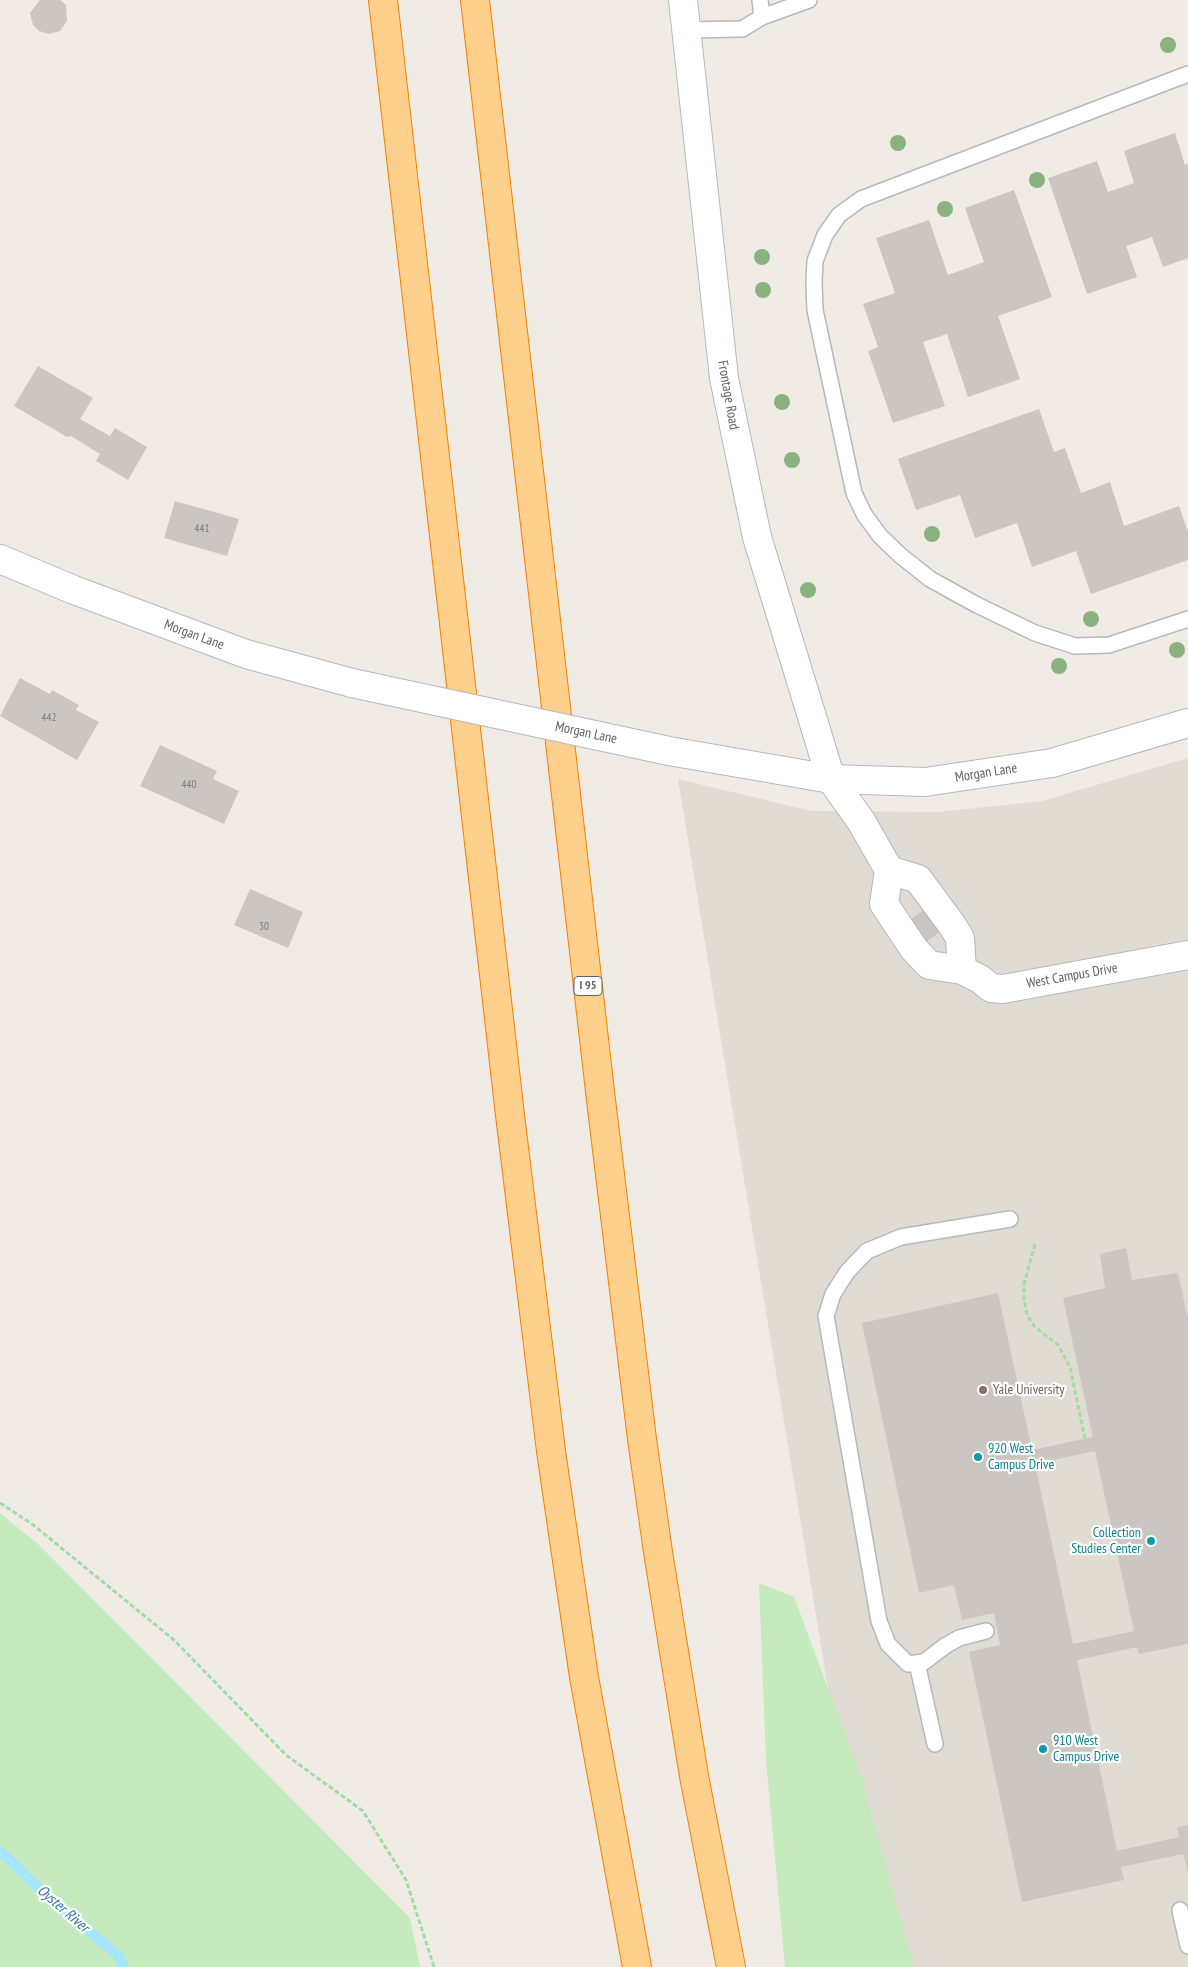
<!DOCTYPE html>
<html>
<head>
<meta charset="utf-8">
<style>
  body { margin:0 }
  canvas { display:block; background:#f0ebe4 }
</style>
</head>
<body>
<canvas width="1188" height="1967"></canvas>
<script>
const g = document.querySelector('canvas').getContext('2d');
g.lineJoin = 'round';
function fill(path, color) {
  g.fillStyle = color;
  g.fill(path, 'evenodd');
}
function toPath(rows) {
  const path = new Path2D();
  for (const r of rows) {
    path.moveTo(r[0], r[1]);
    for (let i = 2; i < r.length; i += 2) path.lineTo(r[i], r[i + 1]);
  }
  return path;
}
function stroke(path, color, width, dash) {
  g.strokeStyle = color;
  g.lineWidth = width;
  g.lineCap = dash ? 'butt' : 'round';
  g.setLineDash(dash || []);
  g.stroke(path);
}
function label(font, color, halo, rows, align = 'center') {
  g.font = font + ' "PT Sans Narrow",sans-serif';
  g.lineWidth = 4.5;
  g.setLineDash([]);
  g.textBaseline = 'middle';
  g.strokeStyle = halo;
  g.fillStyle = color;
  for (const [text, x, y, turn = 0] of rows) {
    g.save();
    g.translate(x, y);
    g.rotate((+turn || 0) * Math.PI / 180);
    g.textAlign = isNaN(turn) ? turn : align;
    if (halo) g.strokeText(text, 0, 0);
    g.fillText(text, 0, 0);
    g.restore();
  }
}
const education = toPath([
  [1188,758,1188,1967,874,1967,678,779,811,811,939,812,1042,801]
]);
const green = toPath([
  [0,1513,39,1545,410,1918,420,1967,0,1967],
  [759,1583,794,1597,861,1777,913,1967,785,1967,766,1760]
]);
const stream = toPath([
  [0,1851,56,1905,119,1956,123,1967]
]);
const building = toPath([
  [40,0,60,0,66,5,67,21,60,31,49,34,39,31,33,25,30,13],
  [1175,133,1185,165,1188,164,1188,258,1163,267,1152,237,1126,246,1137,277,1087,294,1048,178,1097,161,1108,192,1134,183,1124,151],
  [1014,190,1052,297,998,316,1020,379,968,397,947,334,923,342,945,406,893,423,868,351,878,347,863,304,895,293,876,238,929,220,948,275,984,262,965,208],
  [38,366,93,398,80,419,110,436,115,428,147,447,128,480,96,461,100,454,71,436,67,437,14,406],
  [1039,409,1054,452,1065,448,1081,493,1110,482,1124,526,1179,506,1188,532,1188,560,1091,594,1076,551,1032,567,1017,523,975,538,960,495,916,510,898,459],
  [175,501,239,519,227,556,164,538],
  [20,678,50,694,52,690,79,705,76,710,99,722,77,760,0,716],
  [160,745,217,771,213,779,239,791,224,824,140,786],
  [250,889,303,912,288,948,234,925],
  [923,910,940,932,926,942,910,920],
  [1126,1248,1132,1280,1178,1273,1188,1319,1188,1644,1139,1654,1137,1647,1077,1660,1117,1851,1179,1837,1177,1827,1188,1825,1188,1873,1183,1854,1121,1867,1124,1880,1022,1902,969,1652,1000,1645,994,1613,962,1620,954,1585,919,1593,862,1323,998,1293,1032,1450,1093,1437,1063,1298,1105,1288,1100,1254],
  [1095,1451,1134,1631,1073,1644,1035,1464]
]);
const path = toPath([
  [1035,1244,1024,1284,1024,1299,1027,1315,1035,1327,1058,1345,1070,1367,1085,1439],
  [0,1503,32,1524,174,1640,286,1755,363,1811,406,1880,434,1967]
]);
const lane = toPath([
  [762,17,809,0],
  [686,30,742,29,762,17,760,0],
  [1188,74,861,199,839,215,825,235,815,261,814,282,815,310,854,493,864,514,880,536,901,556,930,579,977,605,1035,633,1075,646,1109,645,1188,619],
  [986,1631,959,1638,945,1646,924,1662,908,1664,888,1644,879,1621,826,1316,833,1294,847,1272,867,1251,901,1237,1010,1219],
  [917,1663,935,1744],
  [1180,1910,1188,1946]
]);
const street = toPath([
  [831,779,861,821,889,870,884,904,914,949,929,965,962,970,980,979,991,988,1003,989,1188,955],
  [889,870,918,879,952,925,960,938,962,970]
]);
const secondary = toPath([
  [683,0,724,378,757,537,831,779],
  [0,559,74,590,246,654,352,683],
  [669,751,831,779,925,782,1052,763,1188,723]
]);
const highway = toPath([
  [383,0,510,1115,551,1451,584,1677,637,1967],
  [475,0,601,1100,642,1439,658,1552,694,1776,731,1967]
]);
const secondaryBridge = toPath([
  [352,683,669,751]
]);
const trees = [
  [1168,45],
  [898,143],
  [1037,180],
  [945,209],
  [762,257],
  [763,290],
  [782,402],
  [792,460],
  [932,534],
  [808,590],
  [1091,619],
  [1177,650],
  [1059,666]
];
const markers = [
  [983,1390,5,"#8d6e63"],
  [978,1457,5,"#0f9aa8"],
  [1151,1541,5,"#0f9aa8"],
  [1043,1749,5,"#0f9aa8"]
];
const numberNames = [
  ["441",202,529],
  ["442",49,718],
  ["440",189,785],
  ["30",264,927]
];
const shields = [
  [588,986,28]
];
const shieldNames = [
  ["I 95",588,986]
];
const streetNames = [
  ["Frontage Road",728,395,80],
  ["Morgan Lane",194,635,20],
  ["Morgan Lane",586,733,12],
  ["Morgan Lane",986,773,-9],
  ["West Campus Drive",1072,976,-10]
];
const educationNames = [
  ["Yale University",993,1390]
];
const cultureNames = [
  ["920 West",988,1449],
  ["Campus Drive",988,1465],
  ["Collection",1141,1533,"right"],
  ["Studies Center",1141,1549,"right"],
  ["910 West",1053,1741],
  ["Campus Drive",1053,1757]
];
const waterNames = [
  ["Oyster River",63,1909,41]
];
fill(education, '#e0dbd3');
fill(green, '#c5eabe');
stroke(stream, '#a5e6ff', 10);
fill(building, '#cbc6c1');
stroke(lane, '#b5b8bc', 18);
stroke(street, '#b5b8bc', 30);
stroke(secondary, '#b3b9bd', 30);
stroke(highway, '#f48000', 30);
stroke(path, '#a0dda6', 3, [5, 2.5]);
stroke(lane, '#fff', 15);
stroke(street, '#fff', 28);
stroke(secondary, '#fff', 28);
stroke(highway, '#ffcf8c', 28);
stroke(secondaryBridge, '#b3b9bd', 30, []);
stroke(secondaryBridge, '#fff', 28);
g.fillStyle = '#8ab27f';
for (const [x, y] of trees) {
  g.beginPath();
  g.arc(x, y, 8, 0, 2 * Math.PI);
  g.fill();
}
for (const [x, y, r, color] of markers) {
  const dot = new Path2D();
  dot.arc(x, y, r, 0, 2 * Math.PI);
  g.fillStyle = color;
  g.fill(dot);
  stroke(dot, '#fff', 2);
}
label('11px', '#787b7d', null, numberNames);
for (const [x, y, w] of shields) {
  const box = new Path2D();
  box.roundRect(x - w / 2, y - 9.5, w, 19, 4);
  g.fillStyle = '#fff';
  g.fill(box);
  stroke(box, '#5c6266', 1);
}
label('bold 12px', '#5c6266', null, shieldNames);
label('14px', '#5c6266', '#fff', streetNames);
label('14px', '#785e54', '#fff', educationNames, 'left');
label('14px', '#0d838f', '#fff', cultureNames, 'left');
label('italic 15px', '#31789f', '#fff', waterNames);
</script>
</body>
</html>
